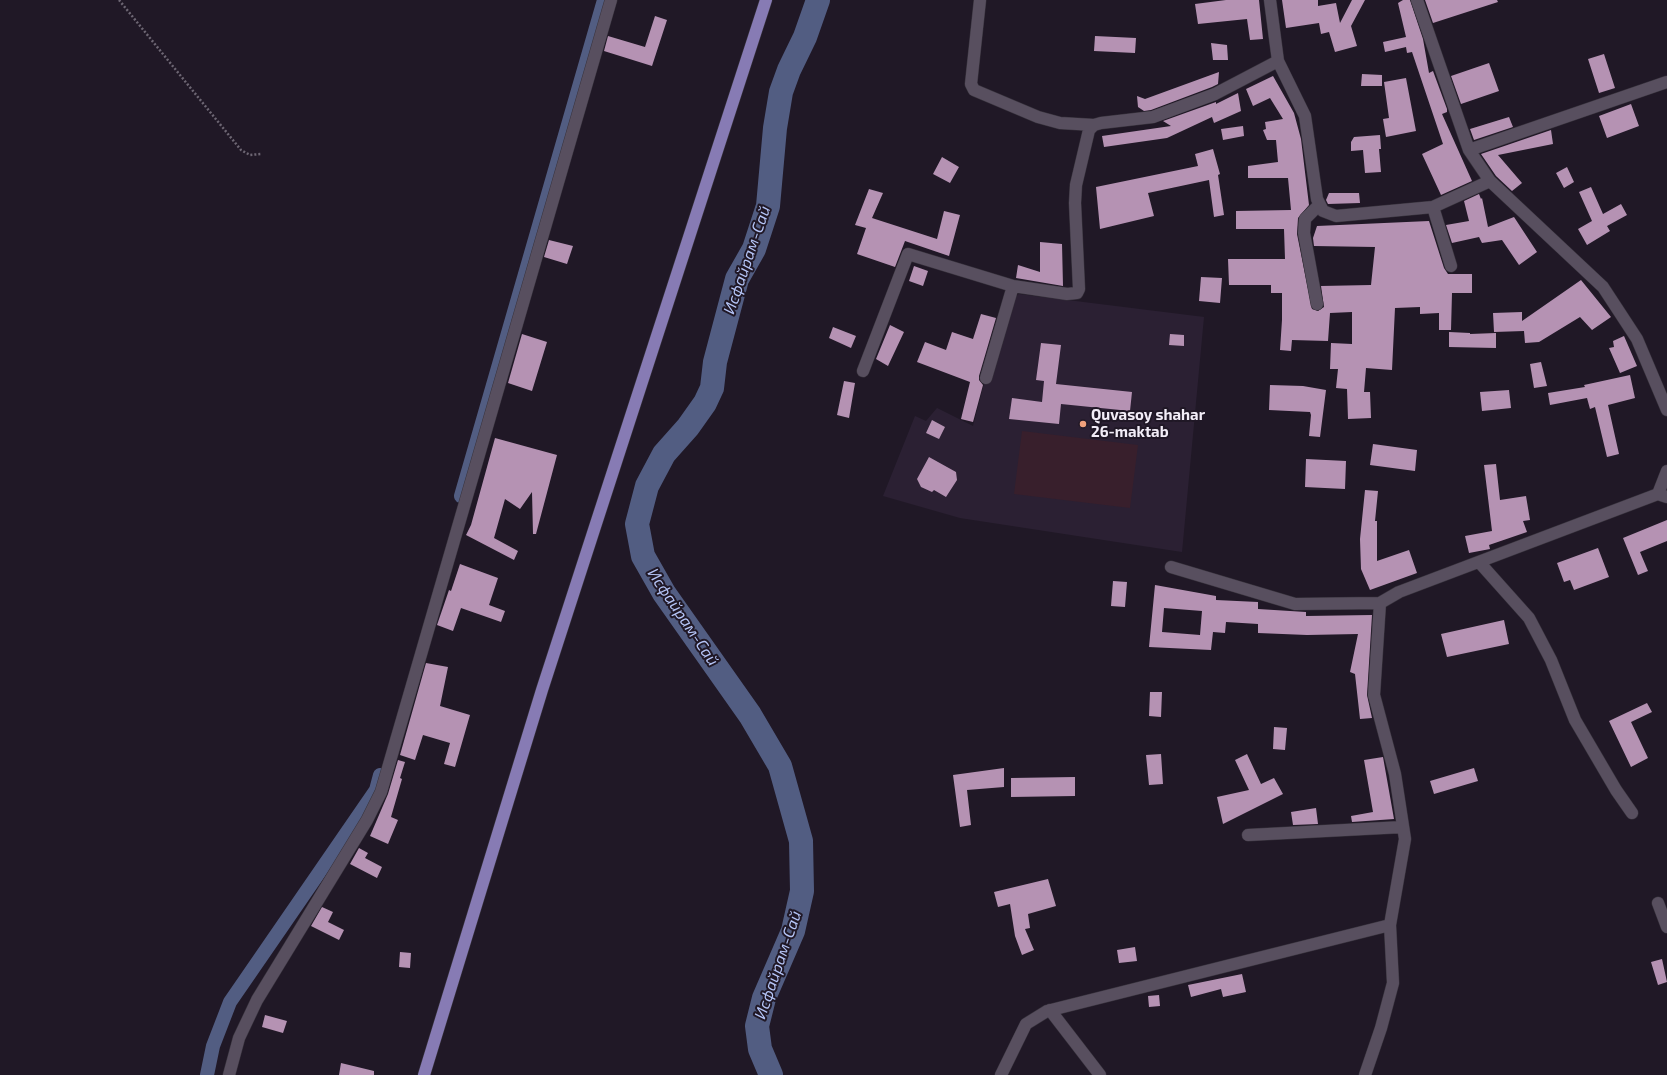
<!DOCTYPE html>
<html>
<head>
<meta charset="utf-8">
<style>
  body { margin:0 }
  canvas { display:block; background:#201826 }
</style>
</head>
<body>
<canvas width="1667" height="1075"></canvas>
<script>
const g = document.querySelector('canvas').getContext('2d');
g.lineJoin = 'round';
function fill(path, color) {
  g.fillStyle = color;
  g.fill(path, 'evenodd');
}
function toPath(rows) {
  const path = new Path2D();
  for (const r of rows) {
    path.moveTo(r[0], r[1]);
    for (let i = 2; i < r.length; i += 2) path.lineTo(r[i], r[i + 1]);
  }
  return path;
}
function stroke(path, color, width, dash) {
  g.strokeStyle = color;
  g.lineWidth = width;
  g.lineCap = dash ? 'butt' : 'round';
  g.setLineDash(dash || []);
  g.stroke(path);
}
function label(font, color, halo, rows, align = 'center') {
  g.font = font + ' "Exo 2",sans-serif';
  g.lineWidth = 4;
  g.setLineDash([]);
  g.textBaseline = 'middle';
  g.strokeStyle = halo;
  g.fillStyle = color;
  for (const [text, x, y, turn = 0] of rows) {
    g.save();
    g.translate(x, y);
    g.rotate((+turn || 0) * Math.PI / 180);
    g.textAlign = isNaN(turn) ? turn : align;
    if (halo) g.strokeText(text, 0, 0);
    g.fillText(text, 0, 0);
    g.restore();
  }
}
const built = toPath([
  [1019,294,1204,317,1182,552,960,518,883,496,915,416,926,421,937,408,973,426,1005,303]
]);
const green = toPath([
  [1022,431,1138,445,1130,508,1014,494]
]);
const canal = toPath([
  [461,496,604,0],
  [207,1075,213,1046,230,1002,376,790,380,775]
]);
const river = toPath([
  [771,1075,760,1049,757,1026,764,998,793,931,802,891,801,841,780,766,750,715,664,593,643,556,637,524,647,486,664,454,688,427,705,403,712,388,715,362,737,279,754,249,768,206,775,128,781,92,789,70,805,37,818,0]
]);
const building = toPath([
  [1226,0,1259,0,1263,39,1250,40,1247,19,1198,24,1195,4],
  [1282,0,1318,0,1318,6,1336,3,1340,23,1352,0,1365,0,1351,26,1357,46,1335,52,1329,32,1321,34,1319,23,1286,28],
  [1403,0,1410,0,1423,39,1429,73,1433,71,1447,109,1447,112,1442,114,1472,181,1441,195,1422,154,1443,144,1412,52,1407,53,1406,47,1385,52,1383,42,1406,37,1398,3],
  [1425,0,1497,0,1498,2,1433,23],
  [655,16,667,20,652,66,604,51,608,36,645,47],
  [1095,36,1136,38,1135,53,1094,51],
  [1211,43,1227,45,1228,60,1213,60],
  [1604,54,1615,88,1599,93,1588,59],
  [1489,63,1499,91,1461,104,1451,76],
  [1219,72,1218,84,1212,87,1151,110,1144,111,1138,107,1137,96,1145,99],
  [1362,74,1382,75,1382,86,1361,86],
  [1273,76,1294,113,1301,139,1309,205,1298,218,1297,234,1312,309,1318,311,1324,307,1321,286,1371,285,1375,247,1314,246,1313,238,1317,226,1429,221,1444,268,1448,274,1472,274,1472,293,1452,293,1451,330,1439,330,1439,313,1420,314,1420,307,1395,308,1392,370,1366,368,1364,392,1370,392,1371,418,1348,419,1347,389,1336,388,1338,369,1330,369,1331,343,1352,344,1352,312,1330,313,1328,341,1292,340,1291,351,1280,350,1282,320,1282,293,1271,293,1271,285,1229,285,1228,259,1285,259,1284,229,1236,229,1236,211,1291,210,1288,178,1248,178,1248,166,1278,162,1276,140,1267,140,1263,130,1266,129,1265,122,1283,119,1270,98,1253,106,1246,89],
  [1406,78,1416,131,1386,137,1383,119,1389,118,1384,82],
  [1238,93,1241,111,1214,123,1212,117,1167,138,1104,147,1102,136,1171,126,1163,121,1216,102,1216,104],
  [1631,104,1639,126,1607,138,1599,116],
  [1509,117,1513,127,1474,140,1470,129],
  [1243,126,1244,136,1223,140,1221,129],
  [1551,130,1553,144,1498,155,1522,183,1512,191,1496,176,1481,154],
  [1380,135,1381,149,1379,149,1381,172,1365,173,1363,150,1351,151,1351,142,1354,137],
  [1213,149,1220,174,1218,175,1224,215,1214,217,1209,180,1148,193,1154,216,1100,229,1096,187,1198,166,1195,154],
  [942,157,959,167,950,183,933,174],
  [1567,167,1574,182,1564,188,1556,173],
  [1591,187,1603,214,1621,204,1627,215,1607,226,1610,231,1587,245,1578,229,1592,221,1579,192],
  [869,189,883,193,872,218,937,239,944,211,960,215,949,256,905,241,895,267,857,254,866,228,855,225],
  [1329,193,1359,193,1360,203,1328,204,1326,200],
  [1479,194,1481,199,1482,198,1488,227,1514,217,1537,252,1519,265,1502,240,1482,243,1479,237,1452,243,1446,225,1469,221,1464,201],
  [549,240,573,246,567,264,544,257],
  [1040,242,1062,244,1063,286,1016,278,1018,265,1040,272],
  [914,266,928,271,923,286,909,281],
  [1201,277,1222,278,1220,303,1199,301],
  [1581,280,1611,317,1592,330,1580,317,1539,342,1525,343,1524,331,1494,332,1493,313,1522,312,1522,321],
  [981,314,996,318,979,376,979,380,983,385,973,422,961,419,970,382,917,362,925,342,946,350,952,332,973,339],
  [890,325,904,332,888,366,876,359],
  [833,327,856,336,851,348,829,338],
  [1449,332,1470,333,1470,334,1496,333,1496,348,1449,347],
  [522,334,547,342,532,391,508,383],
  [1170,334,1184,335,1184,346,1169,345],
  [1624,336,1637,366,1620,373,1609,348,1614,347,1613,341],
  [1041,343,1061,345,1056,384,1132,392,1130,411,1061,404,1059,424,1009,419,1012,398,1042,402,1044,381,1036,380],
  [1541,362,1547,386,1534,388,1530,364],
  [1630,375,1635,398,1608,405,1619,454,1607,457,1595,407,1590,409,1587,398,1550,405,1548,393,1585,387,1584,385],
  [844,381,855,383,849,418,837,415],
  [1270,385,1303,386,1326,390,1320,437,1309,436,1311,415,1310,412,1269,410],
  [1509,390,1511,408,1482,411,1480,392],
  [932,420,945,427,939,439,926,433],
  [495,438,557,455,536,534,533,534,532,492,520,509,505,499,494,538,518,551,514,560,466,535,471,525],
  [1373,444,1417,450,1415,471,1370,465],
  [929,457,956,472,957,480,946,497,934,490,932,492,921,487,917,479],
  [1306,459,1346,461,1345,489,1305,487],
  [1496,464,1500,500,1526,496,1530,520,1523,521,1527,532,1489,545,1490,549,1469,553,1465,536,1492,531,1484,465],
  [1365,490,1378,491,1375,521,1377,521,1377,561,1409,550,1417,573,1370,590,1361,569,1360,539],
  [1667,520,1667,541,1640,552,1648,571,1638,575,1623,538],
  [1598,548,1609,577,1574,590,1570,580,1564,582,1557,563],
  [460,564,498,578,489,605,505,611,501,622,461,608,453,631,437,625,449,590,451,591],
  [1113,581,1127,582,1125,607,1111,606],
  [1155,585,1216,596,1216,600,1258,602,1258,609,1306,612,1306,616,1372,615,1367,695,1372,718,1360,719,1355,674,1350,672,1358,634,1307,635,1258,633,1258,624,1226,622,1225,633,1213,632,1211,650,1149,647],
  [1164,608,1202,611,1200,635,1162,632],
  [1504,620,1509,644,1447,657,1441,634],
  [426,663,448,667,440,706,470,715,455,767,444,764,450,743,423,735,415,760,400,755],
  [1150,692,1162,692,1161,717,1149,716],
  [1647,703,1652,712,1631,722,1648,758,1631,767,1609,721],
  [1274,727,1287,728,1285,750,1273,749],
  [1161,754,1163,784,1149,785,1146,755],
  [1247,754,1261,784,1274,778,1283,794,1223,824,1217,797,1249,790,1235,760],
  [1383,757,1394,819,1352,822,1351,816,1373,812,1364,760],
  [398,760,405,762,400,778,402,779,391,817,398,820,388,844,370,836,388,794],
  [1004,768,1004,787,967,790,971,825,960,827,953,775],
  [1474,768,1478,781,1434,794,1430,781],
  [1075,777,1075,796,1011,797,1011,778],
  [1316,808,1318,824,1293,825,1291,812],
  [359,848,368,853,365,858,382,867,377,878,350,864],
  [1048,879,1056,906,1028,914,1030,928,1025,929,1034,950,1022,955,1015,936,1010,904,998,907,994,892],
  [322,907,333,912,328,922,344,930,339,940,311,926],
  [1135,947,1137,961,1119,963,1117,950],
  [400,952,411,953,410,968,399,967],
  [1662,959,1667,982,1658,985,1651,962],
  [1242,974,1246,992,1223,997,1221,989,1191,997,1188,985],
  [1159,995,1160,1006,1149,1007,1148,996],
  [265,1015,287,1021,283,1033,262,1027],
  [341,1063,374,1071,374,1075,339,1075]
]);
const path = toPath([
  [119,0,241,150,250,155,261,154]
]);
const minor = toPath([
  [980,0,971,84,974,90,1038,117,1060,123,1094,125],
  [1270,0,1278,61,1305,116,1317,199,1323,211,1336,216,1433,207,1490,181],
  [1417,0,1469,150,1490,181,1603,287,1637,339,1667,410],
  [1469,150,1667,82],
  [1433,207,1451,266],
  [1317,304,1304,233,1305,219,1319,205],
  [863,371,908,254,1013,286,1067,294,1077,293,1079,289,1075,203,1076,185,1089,130,1094,125,1101,123,1153,117,1215,94,1278,61],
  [986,378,1013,286],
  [1658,494,1667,471],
  [1479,562,1529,618,1551,660,1575,720,1616,790,1632,813],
  [1171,567,1295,604,1380,603,1399,592,1658,494,1667,497],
  [1248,835,1403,827],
  [1658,903,1667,927],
  [1050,1010,1100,1075],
  [229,1075,239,1038,257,1000,367,820,381,792,611,0],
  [1001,1075,1026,1024,1047,1011,1390,925],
  [1365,1075,1381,1028,1393,983,1390,925,1405,839,1395,774,1374,695,1380,603]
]);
const major = toPath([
  [424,1075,542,690,766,0]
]);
const markers = [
  [1083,424,4,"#f1a17c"]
];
const poiNames = [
  ["Quvasoy shahar",1091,415],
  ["26-maktab",1091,432]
];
const waterNames = [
  ["Исфайрам-Сай",747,260,-71],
  ["Исфайрам-Сай",683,617,56],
  ["Исфайрам-Сай",778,965,-71]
];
fill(built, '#2b2033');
fill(green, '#381f2c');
stroke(canal, '#525d82', 14);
stroke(river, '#525d82', 24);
fill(building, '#b592b3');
stroke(minor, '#38333d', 13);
stroke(major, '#38333d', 13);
stroke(path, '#6d6673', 2.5, [2, 2]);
stroke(minor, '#584f5f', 12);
stroke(major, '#877bb4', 12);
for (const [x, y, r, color] of markers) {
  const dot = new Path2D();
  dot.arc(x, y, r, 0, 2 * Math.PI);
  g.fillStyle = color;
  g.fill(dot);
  stroke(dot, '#201826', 1.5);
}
label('bold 15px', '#f2edf7', '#201826', poiNames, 'left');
label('italic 16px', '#b5c5f7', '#201826', waterNames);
</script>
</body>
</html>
